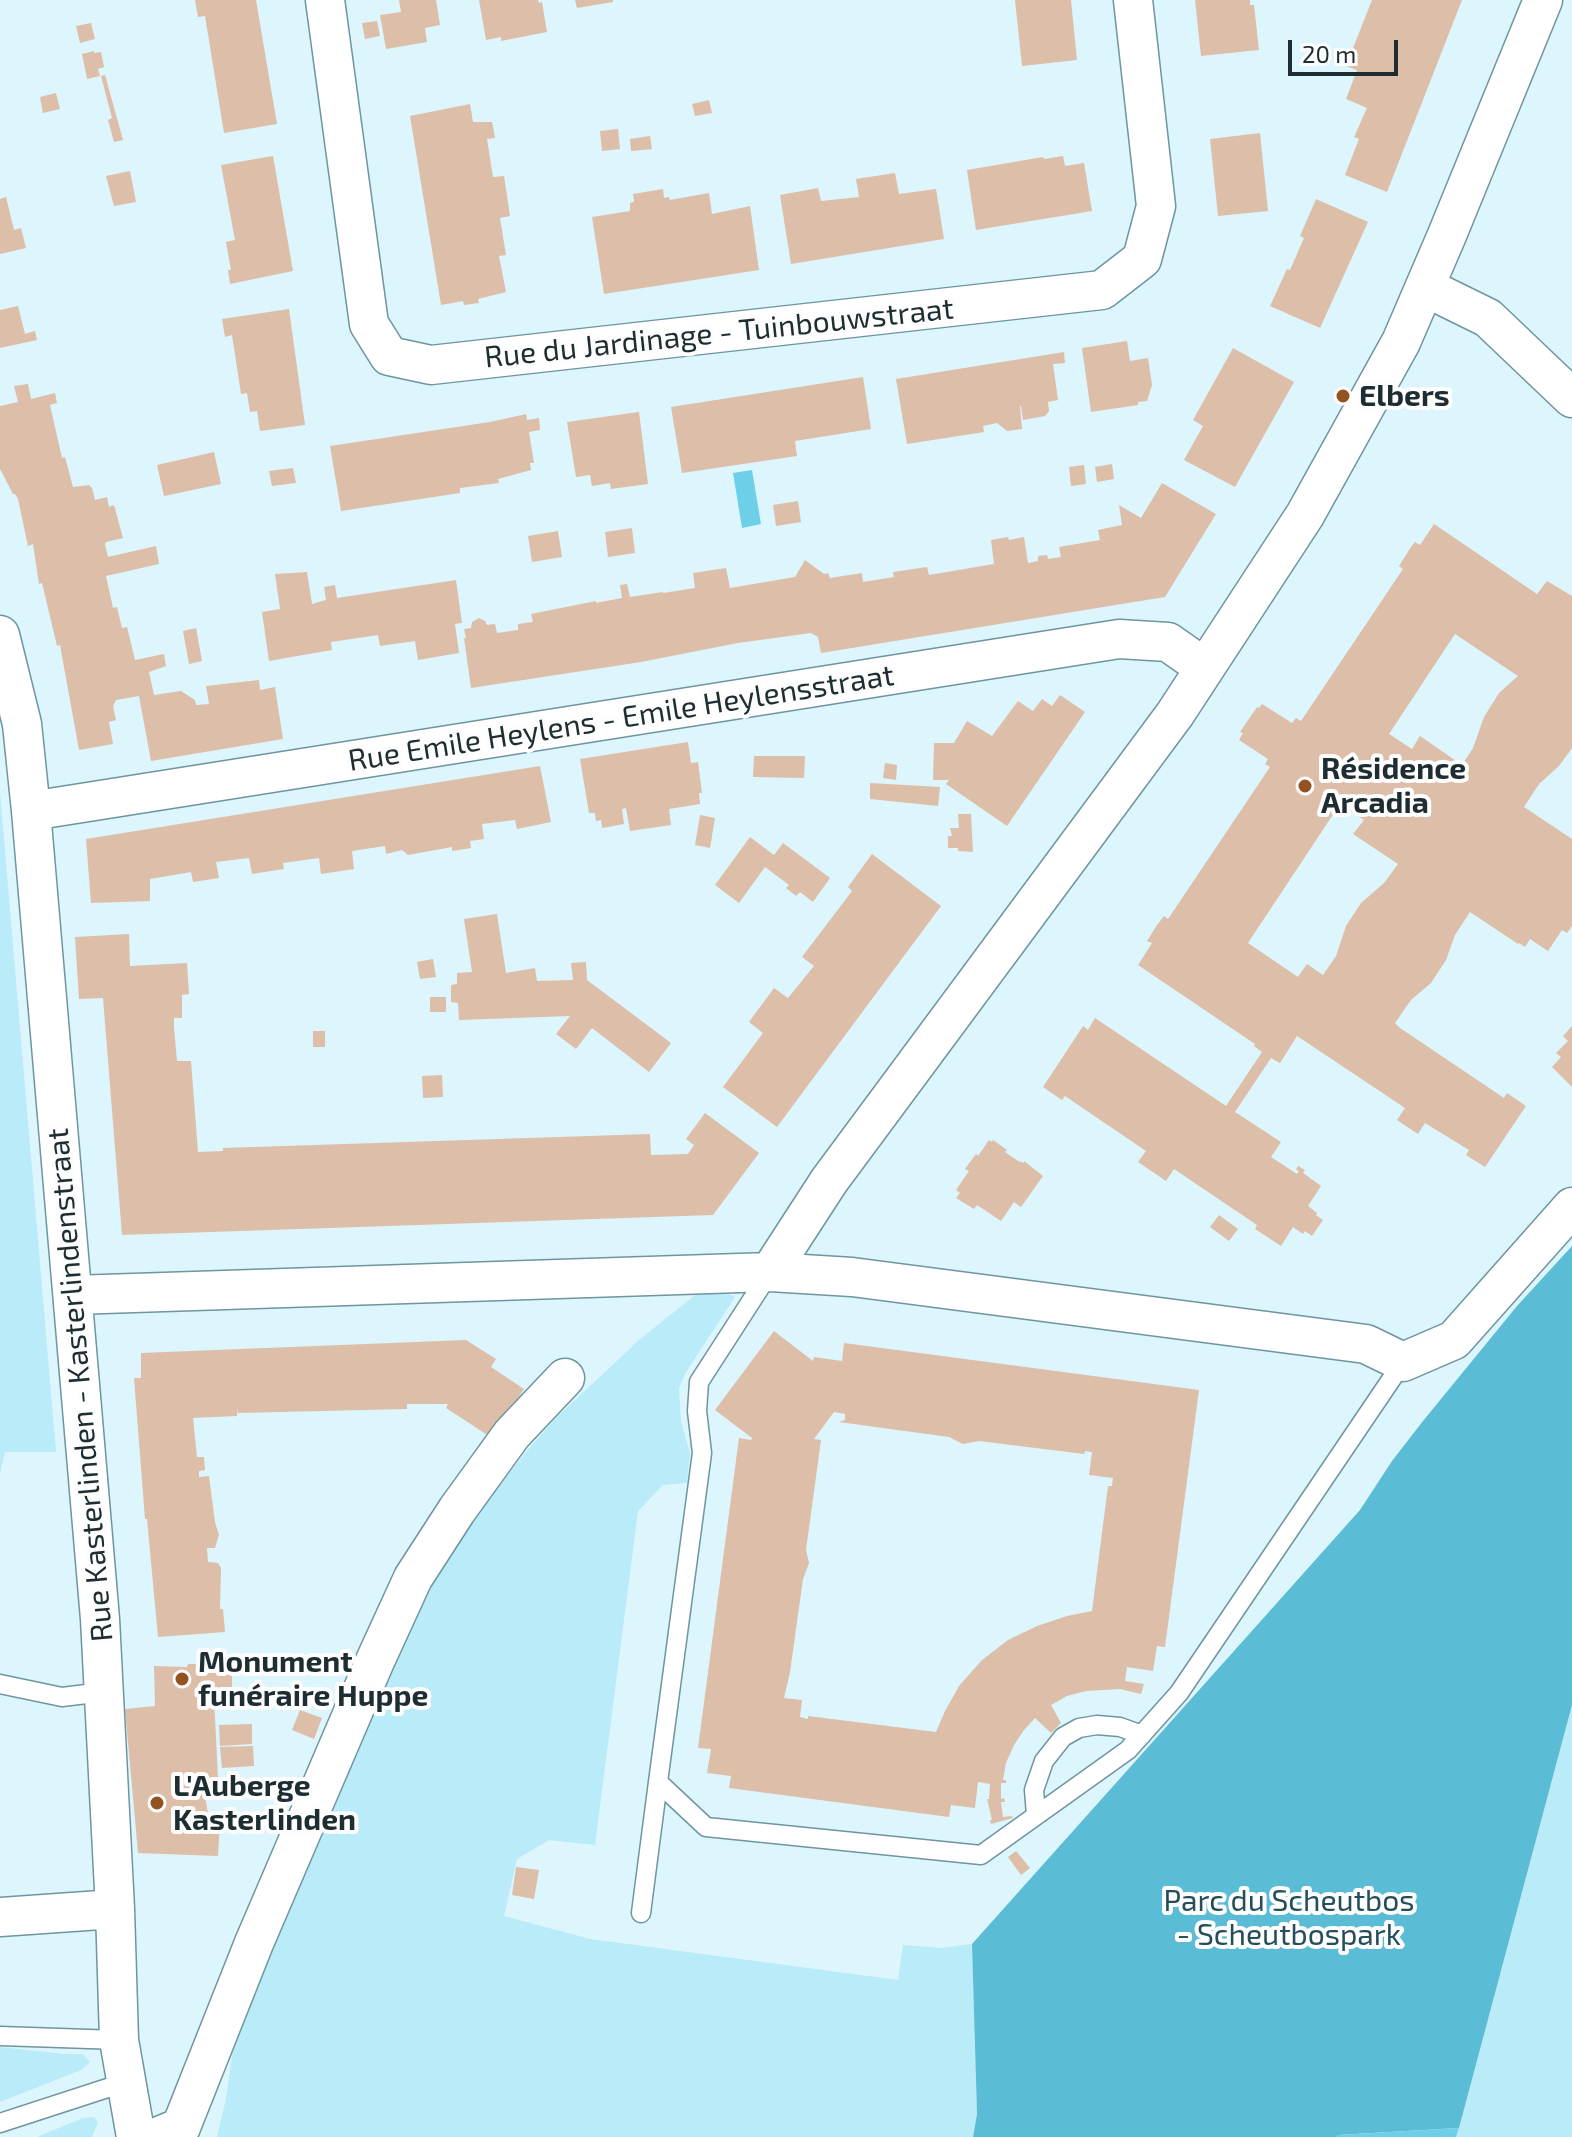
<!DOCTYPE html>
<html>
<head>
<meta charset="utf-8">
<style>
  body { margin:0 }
  #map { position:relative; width:1572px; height:2137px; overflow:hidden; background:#ddf5fc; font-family:"Exo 2",sans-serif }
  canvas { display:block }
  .scale { position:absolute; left:1288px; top:40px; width:110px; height:36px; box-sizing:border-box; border:4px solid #1d2d31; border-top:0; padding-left:10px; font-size:24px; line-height:28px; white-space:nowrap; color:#1d2d31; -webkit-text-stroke:6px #fdfdfd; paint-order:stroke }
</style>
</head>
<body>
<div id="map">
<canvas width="1572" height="2137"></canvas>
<div class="scale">20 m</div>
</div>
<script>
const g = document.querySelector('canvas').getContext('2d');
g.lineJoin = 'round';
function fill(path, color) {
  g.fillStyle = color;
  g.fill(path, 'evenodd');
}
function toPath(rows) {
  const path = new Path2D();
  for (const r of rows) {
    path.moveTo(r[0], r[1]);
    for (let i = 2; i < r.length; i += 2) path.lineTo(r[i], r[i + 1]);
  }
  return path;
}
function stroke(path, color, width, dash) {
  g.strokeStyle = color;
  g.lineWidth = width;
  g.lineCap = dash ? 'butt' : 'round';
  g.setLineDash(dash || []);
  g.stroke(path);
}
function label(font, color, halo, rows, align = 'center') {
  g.font = font + ' "Exo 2",sans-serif';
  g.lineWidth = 8;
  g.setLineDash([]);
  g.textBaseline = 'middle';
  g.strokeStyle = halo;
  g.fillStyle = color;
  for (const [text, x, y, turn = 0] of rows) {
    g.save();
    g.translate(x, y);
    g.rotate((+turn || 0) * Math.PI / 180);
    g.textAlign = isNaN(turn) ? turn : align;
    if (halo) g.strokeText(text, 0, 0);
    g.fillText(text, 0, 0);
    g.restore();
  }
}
const green = toPath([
  [0,792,56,1452,5,1452,0,1474],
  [699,1292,724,1292,735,1297,686,1372,679,1388,681,1421,690,1454,687,1483,663,1485,638,1511,595,1845,549,1840,517,1859,504,1916,590,1939,898,1980,903,1945,941,1948,972,1944,977,2114,973,2137,217,2137,226,2099,233,2050,265,1961,285,1907,421,1605,443,1566,491,1496,526,1452,555,1419,639,1340],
  [1572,1705,1572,2137,1456,2137,1459,2128],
  [0,2047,64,2054,83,2054,90,2062,81,2070,0,2102],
  [94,2117,98,2122,92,2137,37,2137,83,2118]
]);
const forest = toPath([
  [1572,1246,1572,1705,1459,2128,1338,2135,1337,2137,973,2137,977,2114,972,1944,1360,1510,1392,1461,1423,1421,1517,1306]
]);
const water = toPath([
  [752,470,761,524,742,528,733,473],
  [1459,2128,1456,2137,1337,2137,1338,2135]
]);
const building = toPath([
  [195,0,256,0,277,124,224,133,205,16,198,17],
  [399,0,436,0,440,25,425,28,427,42,386,49,380,15,401,12],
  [479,0,538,0,539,3,542,2,547,32,501,41,501,37,486,40],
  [575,0,613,0,613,2,577,8],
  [1015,0,1071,0,1077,60,1022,66],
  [1195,0,1250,0,1250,5,1254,5,1259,50,1201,56],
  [1372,0,1462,0,1387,192,1345,175,1359,139,1354,137,1367,108,1346,99,1357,70,1346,66],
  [377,21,380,36,365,39,362,23],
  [91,23,95,39,80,43,76,26],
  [94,51,94,53,101,52,104,67,98,69,100,76,87,79,82,54],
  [105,75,123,140,114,142,108,120,112,118,101,76],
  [56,93,60,109,43,113,40,97],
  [709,100,712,113,695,116,692,104],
  [470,104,473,122,492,122,495,138,487,139,493,177,504,176,510,216,500,218,506,255,499,256,506,292,478,299,479,303,464,305,463,301,441,305,410,116],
  [618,129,620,149,602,151,600,131],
  [1260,133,1268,211,1218,216,1210,139],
  [650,136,652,149,631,151,630,139],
  [273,156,293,271,230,284,228,270,231,270,226,242,235,240,221,165],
  [1063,156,1065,166,1084,163,1092,211,976,230,967,170,1043,157,1044,159],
  [130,171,136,202,114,206,106,176],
  [895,173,899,194,936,189,944,239,791,264,780,195,818,188,821,201,859,197,856,179],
  [663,189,664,198,669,197,670,200,709,193,712,214,750,206,759,270,604,294,592,217,630,211,630,203,634,202,633,194],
  [6,197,14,230,21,228,26,248,0,254,0,199],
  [1316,199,1368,222,1320,328,1270,306,1287,269,1290,270,1304,238,1300,236],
  [18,306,25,334,35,331,37,340,0,348,0,310],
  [289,309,305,425,260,431,257,411,250,412,247,393,241,394,232,335,225,337,222,319],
  [1127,341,1130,361,1148,358,1152,385,1147,401,1138,402,1138,405,1091,412,1082,348],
  [1233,348,1294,382,1235,487,1184,460,1203,426,1193,420],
  [1064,352,1065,363,1053,364,1058,400,1048,402,1049,411,1045,416,1023,420,1021,406,1020,406,1022,429,1007,431,997,423,983,426,984,432,907,444,896,379],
  [863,377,871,429,795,441,797,456,682,473,671,407],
  [28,384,31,399,55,393,57,403,50,405,62,458,65,457,73,487,89,485,92,488,95,500,107,497,109,507,114,505,123,538,106,542,105,544,108,557,156,546,159,564,106,576,113,608,117,607,122,628,127,627,135,660,164,654,166,666,149,672,154,695,181,691,195,700,196,705,209,704,206,686,259,680,260,690,275,687,283,739,151,761,139,696,116,700,113,706,116,720,109,722,113,744,79,750,60,645,57,646,42,583,39,584,33,544,28,546,18,499,15,494,13,494,0,469,0,406,18,402,14,386],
  [639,412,648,484,611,489,610,483,592,486,590,475,576,477,567,422],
  [526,414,527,420,539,418,540,430,529,432,534,463,530,463,531,470,498,479,499,483,460,488,460,493,341,511,330,446,490,422],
  [214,452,221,484,164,496,157,465],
  [1112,464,1114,479,1097,482,1095,467],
  [1084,465,1086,484,1071,486,1069,467],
  [293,468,296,483,272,486,269,471],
  [1162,483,1216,514,1165,597,821,653,818,637,811,633,738,643,641,662,471,688,464,638,466,638,464,629,471,628,472,622,479,618,485,621,487,625,495,624,497,633,518,630,518,624,533,622,531,614,596,601,596,603,622,598,620,585,627,584,630,597,663,592,663,593,695,588,693,573,726,568,730,588,795,577,805,560,824,574,828,573,830,578,862,573,863,582,894,577,893,572,927,567,929,575,994,564,991,540,1008,537,1009,540,1024,537,1028,563,1038,561,1038,556,1047,555,1048,559,1061,557,1059,547,1100,540,1098,530,1122,525,1119,505,1141,518],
  [798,501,801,522,776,526,773,505],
  [1434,524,1537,594,1547,581,1572,596,1572,748,1559,766,1539,784,1524,807,1572,839,1572,926,1567,933,1562,930,1548,951,1530,939,1525,947,1519,943,1518,944,1470,912,1455,935,1446,960,1431,983,1411,1000,1395,1023,1400,1028,1504,1098,1507,1093,1526,1106,1485,1167,1466,1155,1469,1150,1425,1123,1418,1134,1397,1120,1405,1108,1297,1036,1280,1063,1271,1058,1235,1112,1281,1142,1271,1157,1297,1174,1299,1171,1296,1170,1298,1166,1305,1170,1303,1173,1321,1186,1308,1206,1317,1213,1316,1215,1323,1220,1312,1236,1305,1231,1303,1234,1293,1227,1281,1246,1255,1229,1257,1225,1174,1169,1166,1181,1138,1162,1146,1151,1065,1096,1062,1100,1043,1087,1083,1026,1088,1030,1095,1018,1226,1106,1262,1052,1254,1046,1255,1044,1138,965,1152,943,1147,941,1157,925,1164,916,1168,919,1270,767,1265,764,1268,759,1239,740,1243,733,1240,732,1257,707,1259,708,1262,704,1292,723,1296,718,1301,721,1403,569,1399,566,1411,547,1415,542,1420,545],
  [1455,634,1518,676,1499,693,1484,717,1473,748,1462,765,1420,736,1412,749,1389,734],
  [1340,804,1364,820,1353,834,1398,864,1384,883,1361,903,1346,926,1336,956,1323,975,1307,964,1298,977,1248,943],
  [632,528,635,553,608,557,605,532],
  [558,531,562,557,532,562,528,536],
  [307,572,312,604,326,600,324,587,335,585,337,598,456,580,462,623,455,624,459,653,418,660,415,641,380,646,378,635,331,642,332,650,269,661,262,612,280,609,275,574],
  [196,628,202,661,189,664,183,631],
  [1060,695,1085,712,1007,826,946,784,949,780,933,780,934,743,954,743,967,721,992,736,1018,701,1033,711,1042,699,1052,706],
  [688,742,691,763,698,762,702,793,699,793,700,804,669,809,671,825,630,831,626,808,622,809,624,824,602,828,601,820,596,821,595,813,589,813,580,759],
  [754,756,805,756,804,778,753,777],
  [885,763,897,765,896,780,883,778],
  [540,766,551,822,517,829,515,820,482,824,484,839,470,841,471,848,452,851,452,847,408,855,402,850,386,854,385,846,352,851,354,869,321,874,319,858,283,863,284,869,252,874,249,858,216,862,219,878,193,882,191,872,150,879,150,901,91,903,86,839],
  [870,783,940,787,938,806,870,799],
  [958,814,971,814,973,852,958,851,958,848,948,848,948,836,952,836,950,828,959,828],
  [700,815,715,818,710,848,695,845],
  [750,837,774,855,783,843,830,878,813,902,800,892,796,896,786,888,789,885,765,867,739,903,715,885],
  [872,854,941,906,777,1127,723,1087,763,1033,749,1022,774,988,788,998,814,966,802,957,852,891,848,887],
  [497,914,506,973,535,968,537,981,573,980,571,963,586,962,587,980,671,1043,649,1072,592,1028,576,1049,556,1034,570,1016,459,1020,458,1003,451,1002,451,985,457,984,457,973,472,972,464,919],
  [129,934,130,966,187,963,189,994,182,995,182,1018,174,1018,174,1028,177,1061,191,1061,198,1152,223,1151,223,1148,650,1134,651,1155,688,1154,694,1145,686,1139,705,1113,759,1153,713,1215,122,1235,103,998,79,999,75,937],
  [433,959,436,977,420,979,417,962],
  [430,997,446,997,446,1012,430,1012],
  [1572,1026,1572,1087,1552,1067,1561,1057,1556,1053,1568,1041,1563,1036],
  [313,1031,325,1031,325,1047,313,1047],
  [442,1075,443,1097,423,1098,422,1076],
  [989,1140,992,1142,993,1140,1007,1150,1005,1152,1018,1161,1024,1163,1024,1161,1043,1176,1021,1207,1014,1202,1001,1221,977,1205,974,1209,956,1198,960,1193,956,1190,969,1171,965,1169,976,1154,978,1156],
  [1219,1215,1238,1229,1229,1241,1210,1227],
  [774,1331,813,1361,814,1357,842,1361,844,1343,1199,1390,1165,1647,1157,1646,1153,1671,1127,1667,1125,1681,1144,1684,1141,1694,1120,1689,1086,1691,1067,1696,1051,1705,1061,1723,1051,1733,1035,1718,1024,1730,1014,1745,1006,1763,1003,1780,1006,1780,1006,1783,1001,1783,1001,1799,1004,1798,1005,1802,1001,1802,1003,1817,1012,1816,1013,1818,991,1824,990,1820,992,1820,987,1799,989,1799,990,1784,978,1782,975,1808,951,1805,949,1817,729,1788,731,1776,707,1773,711,1749,698,1748,739,1438,751,1440,752,1438,715,1410],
  [834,1412,845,1414,845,1420,839,1422,949,1437,963,1444,979,1441,1084,1454,1085,1451,1092,1452,1089,1475,1113,1478,1112,1486,1108,1486,1092,1611,1067,1616,1037,1626,1008,1640,982,1660,959,1686,945,1711,936,1732,808,1716,808,1719,800,1717,802,1700,784,1698,790,1672,803,1579,809,1563,806,1550,821,1440,814,1439],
  [466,1340,496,1359,491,1367,524,1389,492,1438,446,1408,448,1404,407,1404,407,1409,238,1413,238,1407,237,1416,193,1418,197,1457,204,1457,205,1470,199,1471,199,1477,209,1476,215,1522,219,1535,215,1548,207,1548,208,1562,218,1563,221,1568,220,1609,223,1609,225,1632,158,1637,147,1519,145,1519,134,1378,141,1378,141,1353],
  [188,1664,212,1664,213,1669,232,1669,232,1698,214,1698,218,1778,202,1778,209,1820,220,1820,218,1856,138,1853,125,1709,155,1706,154,1666,187,1667],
  [300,1710,322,1718,314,1739,292,1730],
  [252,1724,252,1744,220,1746,219,1725],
  [253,1746,254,1766,222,1768,220,1747],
  [1016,1851,1030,1868,1021,1875,1008,1857],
  [516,1867,539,1870,534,1899,512,1895]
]);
const lane = toPath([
  [770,1272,699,1382,697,1411,702,1453,658,1782,706,1827,981,1855,1128,1750,1179,1693,1403,1362],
  [0,1684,62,1697,103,1692],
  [1036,1815,1034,1790,1044,1761,1063,1737,1079,1728,1097,1725,1120,1727,1142,1735],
  [641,1913,658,1782],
  [0,2036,119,2040],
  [0,2123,126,2082]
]);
const street = toPath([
  [325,0,369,324,389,356,431,365,1102,290,1142,259,1156,206,1133,0],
  [1425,287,1488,318,1572,398],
  [0,635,22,724,31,811,100,1619,115,1909,119,2040,136,2137],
  [31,811,1119,639,1168,642,1205,668],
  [770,1272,829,1181,1175,714,1305,515,1401,342,1447,235,1543,0],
  [73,1295,770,1272,852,1277,1366,1344,1403,1362,1454,1340,1572,1207],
  [0,1917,115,1909],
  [157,2137,181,2127,254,1943,375,1661,413,1578,457,1510,512,1434,565,1378]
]);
const markers = [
  [1343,396,8,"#945220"],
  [1305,786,8,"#945220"],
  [182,1679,8,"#945220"],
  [157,1803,8,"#945220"]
];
const streetNames = [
  ["Rue du Jardinage - Tuinbouwstraat",719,333,-6],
  ["Rue Emile Heylens - Emile Heylensstraat",621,718,-9],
  ["Rue Kasterlinden - Kasterlindenstraat",80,1385,-95]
];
const poiNames = [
  ["Elbers",1359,396],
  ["Résidence",1321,769],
  ["Arcadia",1321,803],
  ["Monument",198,1662],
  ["funéraire Huppe",198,1696],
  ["L'Auberge",173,1786],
  ["Kasterlinden",173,1820]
];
const parkNames = [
  ["Parc du Scheutbos",1289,1901],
  ["- Scheutbospark",1289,1935]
];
fill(green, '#b9ebf9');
fill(forest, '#5abcd5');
fill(water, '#6ecfe9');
fill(building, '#ddbea9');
stroke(lane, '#6e95a0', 21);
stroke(street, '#6e95a0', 41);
stroke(lane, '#fff', 18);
stroke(street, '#fff', 38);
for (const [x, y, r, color] of markers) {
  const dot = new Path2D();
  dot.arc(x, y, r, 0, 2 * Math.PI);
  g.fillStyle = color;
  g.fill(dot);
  stroke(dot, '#fdfdfd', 3);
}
label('30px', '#1d2d31', '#fdfdfd', streetNames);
label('bold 30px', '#1d2d31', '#fdfdfd', poiNames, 'left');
label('30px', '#244f5a', '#fdfdfd', parkNames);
</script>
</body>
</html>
